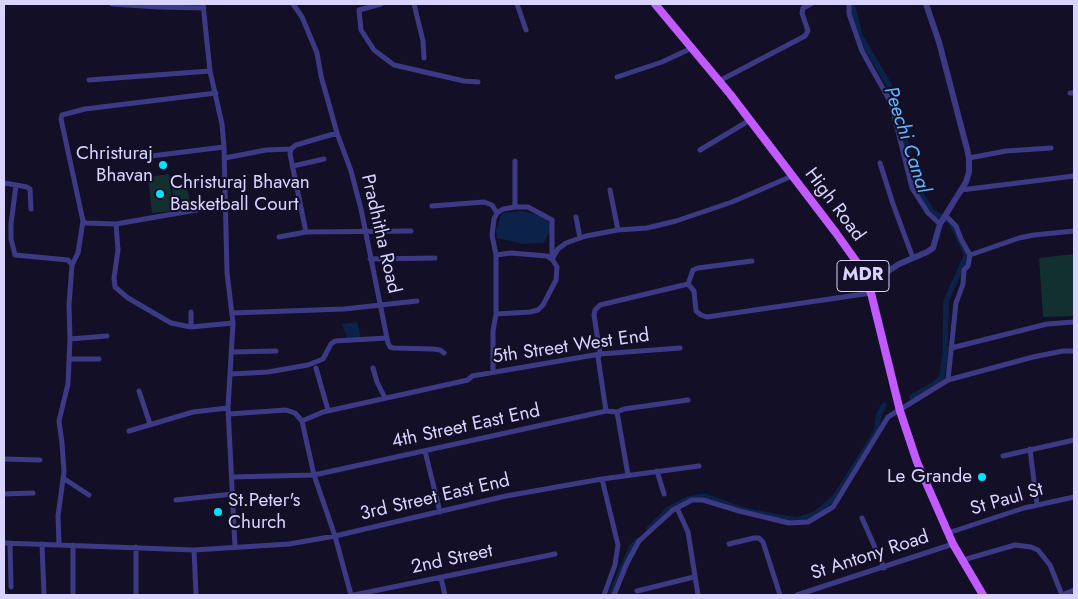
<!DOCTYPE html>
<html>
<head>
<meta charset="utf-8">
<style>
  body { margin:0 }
  #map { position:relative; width:1078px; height:599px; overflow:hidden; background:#130f26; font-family:Jost,sans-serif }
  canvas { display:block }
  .frame { position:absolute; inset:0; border:5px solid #d9d4ff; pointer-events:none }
</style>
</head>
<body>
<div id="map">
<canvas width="1078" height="599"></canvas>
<div class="frame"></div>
</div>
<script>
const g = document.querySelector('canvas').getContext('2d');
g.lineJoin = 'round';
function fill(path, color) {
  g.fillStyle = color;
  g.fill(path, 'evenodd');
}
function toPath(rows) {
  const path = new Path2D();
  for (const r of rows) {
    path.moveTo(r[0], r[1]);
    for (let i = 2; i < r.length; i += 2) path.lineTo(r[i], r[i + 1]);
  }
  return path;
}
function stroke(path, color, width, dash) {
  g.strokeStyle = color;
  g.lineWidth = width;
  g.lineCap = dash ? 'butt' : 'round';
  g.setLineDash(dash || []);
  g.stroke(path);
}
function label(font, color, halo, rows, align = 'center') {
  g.font = font + ' Jost,sans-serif';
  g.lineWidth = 4;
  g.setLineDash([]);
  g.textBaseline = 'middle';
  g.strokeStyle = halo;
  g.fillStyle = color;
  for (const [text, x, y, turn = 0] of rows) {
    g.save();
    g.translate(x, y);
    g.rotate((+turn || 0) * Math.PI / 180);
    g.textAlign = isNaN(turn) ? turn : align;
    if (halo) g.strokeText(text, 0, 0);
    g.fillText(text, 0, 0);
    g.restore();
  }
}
const green = toPath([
  [169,174,173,211,152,213,148,177],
  [187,187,190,203,188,202,174,206,172,189],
  [1074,254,1074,316,1043,317,1039,258]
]);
const water = toPath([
  [523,211,541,216,552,225,544,243,523,244,497,238,496,231,502,213],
  [357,322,361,338,347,338,342,324]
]);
const canal = toPath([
  [852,4,860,36,889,85,903,131,916,186,932,212,951,222,967,255,946,301,945,355,942,377,933,385,912,397],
  [649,529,669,509,688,499,705,496,743,510,777,517,797,520,815,514,835,497,850,474,876,432,879,415,884,405],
  [4,592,6,595],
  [611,595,631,548,639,540]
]);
const minor = toPath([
  [112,4,158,7,204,8],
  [203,4,210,71,222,124,224,147,227,272,233,323,228,408,235,547],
  [293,4,302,17,317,53,321,76,337,133,351,171,361,209,388,343,390,347,394,348,433,349,440,350,444,353],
  [381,4,359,10,361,30,374,50,394,65,464,81,478,82],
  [414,4,423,41,424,58],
  [517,4,526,30],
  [849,4,849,14,862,51,891,103,912,188,928,213,940,224],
  [617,77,662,62,692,48],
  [89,80,210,71],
  [719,81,805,36,808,31,802,13,803,8,811,4],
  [1070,93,1074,93],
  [700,150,750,120],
  [143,157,224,147],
  [225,158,266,150,291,149],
  [969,158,1006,151,1051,148],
  [880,163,893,204,913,258],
  [293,166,324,159],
  [4,183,16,185,11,224,11,239,15,255,68,260,72,265,69,305,70,339,68,384,59,421,62,443,64,472,58,516,59,544],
  [16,185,27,187,30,189,31,209],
  [610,190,618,230],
  [961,190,1074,176],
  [432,206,484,202,492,205,497,213],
  [515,207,515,161],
  [945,215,956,226,961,239,970,255],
  [576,217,580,238],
  [116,224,86,223,83,221,61,119,62,115,85,109,216,93],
  [306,232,290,154,291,149,296,145,337,133],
  [279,237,306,232,411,231],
  [496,255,492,235,494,219,497,213,503,209,515,207,528,207,552,220,552,258],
  [370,259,435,258],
  [552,259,558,249,566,243,586,236,618,230,647,228,676,221,732,202,792,176],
  [72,265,78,253,83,221],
  [688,284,693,270,698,268,752,261],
  [191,312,191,327,171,323,128,298,115,287,114,278,118,250,116,224,225,205],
  [232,313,344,309,417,301],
  [191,327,233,323],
  [70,339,107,336],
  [951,348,1047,324,1074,322],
  [232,352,276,351],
  [70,359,99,359],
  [316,368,328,410],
  [373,368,377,382,385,398],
  [493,372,493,331,496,314,530,312,538,310,543,305,556,280,557,267,552,259,547,256,511,253,496,255,496,314],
  [231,374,268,372,308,365,323,359,331,344,335,341,387,338],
  [948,380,956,303,963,284,964,270,968,266,970,255,1019,238,1034,235,1074,231],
  [139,391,150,424],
  [606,411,598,357,600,354,594,315,595,310,600,305,688,284,694,291,696,311,701,315,707,317,871,293],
  [617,412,628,475],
  [229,414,286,410,295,413,302,421],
  [129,431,193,412,228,408],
  [1030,449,1037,505],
  [425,451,440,512],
  [1003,456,1074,440],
  [4,459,40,460],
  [657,471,664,494],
  [232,477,314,475,302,421,323,412,468,380,472,376,600,354,680,348],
  [63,478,89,495],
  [602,479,618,545,615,565,604,595],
  [4,494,33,493],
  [176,500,233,494],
  [677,508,688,532,698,595],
  [862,518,884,568],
  [948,533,1024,508,1074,497],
  [4,543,194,550,289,544,335,536,506,496,602,479,699,466],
  [10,543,11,587],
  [42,544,44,595],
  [729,544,754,538,759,538,763,542,780,595],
  [73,545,73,595],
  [136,547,136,595],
  [194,550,196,595],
  [963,560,1015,545,1031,547,1038,550,1050,565,1062,595],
  [441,578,445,595],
  [637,591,694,577],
  [351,595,335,536,314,475,606,411,617,412,624,409,688,400],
  [354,595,555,554],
  [614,595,627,563,639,541,673,510,692,500,703,500,739,511,789,523,808,522,833,507,888,417,948,380,1033,357,1063,351,1074,351],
  [797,595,953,544],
  [1062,595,1074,590]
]);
const tertiary = toPath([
  [867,285,899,264,927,252,933,248,940,224,966,182,969,172,969,158,967,149,939,42,926,4]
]);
const primary = toPath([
  [655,4,730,94,836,233,856,261,871,293,900,411,917,462,953,544,983,595]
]);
const markers = [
  [163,165,5,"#00e5ff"],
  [160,194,5,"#00e5ff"],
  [982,477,5,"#00e5ff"],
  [218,512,5,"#00e5ff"]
];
const shields = [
  [863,276,52]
];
const shieldNames = [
  ["MDR",863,276]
];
const poiNames = [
  ["Christuraj",153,154],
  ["Bhavan",153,176],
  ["Christuraj Bhavan",170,183,"left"],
  ["Basketball Court",170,205,"left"],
  ["Le Grande",972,477],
  ["St.Peter's",228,501,"left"],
  ["Church",228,523,"left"]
];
const streetNames = [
  ["High Road",834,205,53],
  ["Pradhitha Road",380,234,77],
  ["5th Street West End",571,347,-8],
  ["4th Street East End",466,427,-12],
  ["3rd Street East End",435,498,-13],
  ["St Paul St",1007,500,-16],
  ["St Antony Road",870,556,-18],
  ["2nd Street",452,560,-12]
];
const waterNames = [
  ["Peechi Canal",906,140,72]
];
fill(green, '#12302f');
fill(water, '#0c2248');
stroke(canal, '#0c2248', 5.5);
stroke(minor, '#3d3a85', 5);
stroke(tertiary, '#3d3a85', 6);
stroke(primary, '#c25bff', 8);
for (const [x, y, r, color] of markers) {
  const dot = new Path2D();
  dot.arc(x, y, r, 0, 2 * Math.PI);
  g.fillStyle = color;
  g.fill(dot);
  stroke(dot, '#130f26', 2);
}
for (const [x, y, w] of shields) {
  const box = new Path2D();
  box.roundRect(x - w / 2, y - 15.5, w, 31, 4);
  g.fillStyle = '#130f26';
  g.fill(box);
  stroke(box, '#d9d4ff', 1);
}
label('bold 18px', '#d9d4ff', null, shieldNames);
label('19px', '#d9d4ff', '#130f26', poiNames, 'right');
label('19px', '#d9d4ff', '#130f26', streetNames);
label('italic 20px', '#62b6ff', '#130f26', waterNames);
</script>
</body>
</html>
